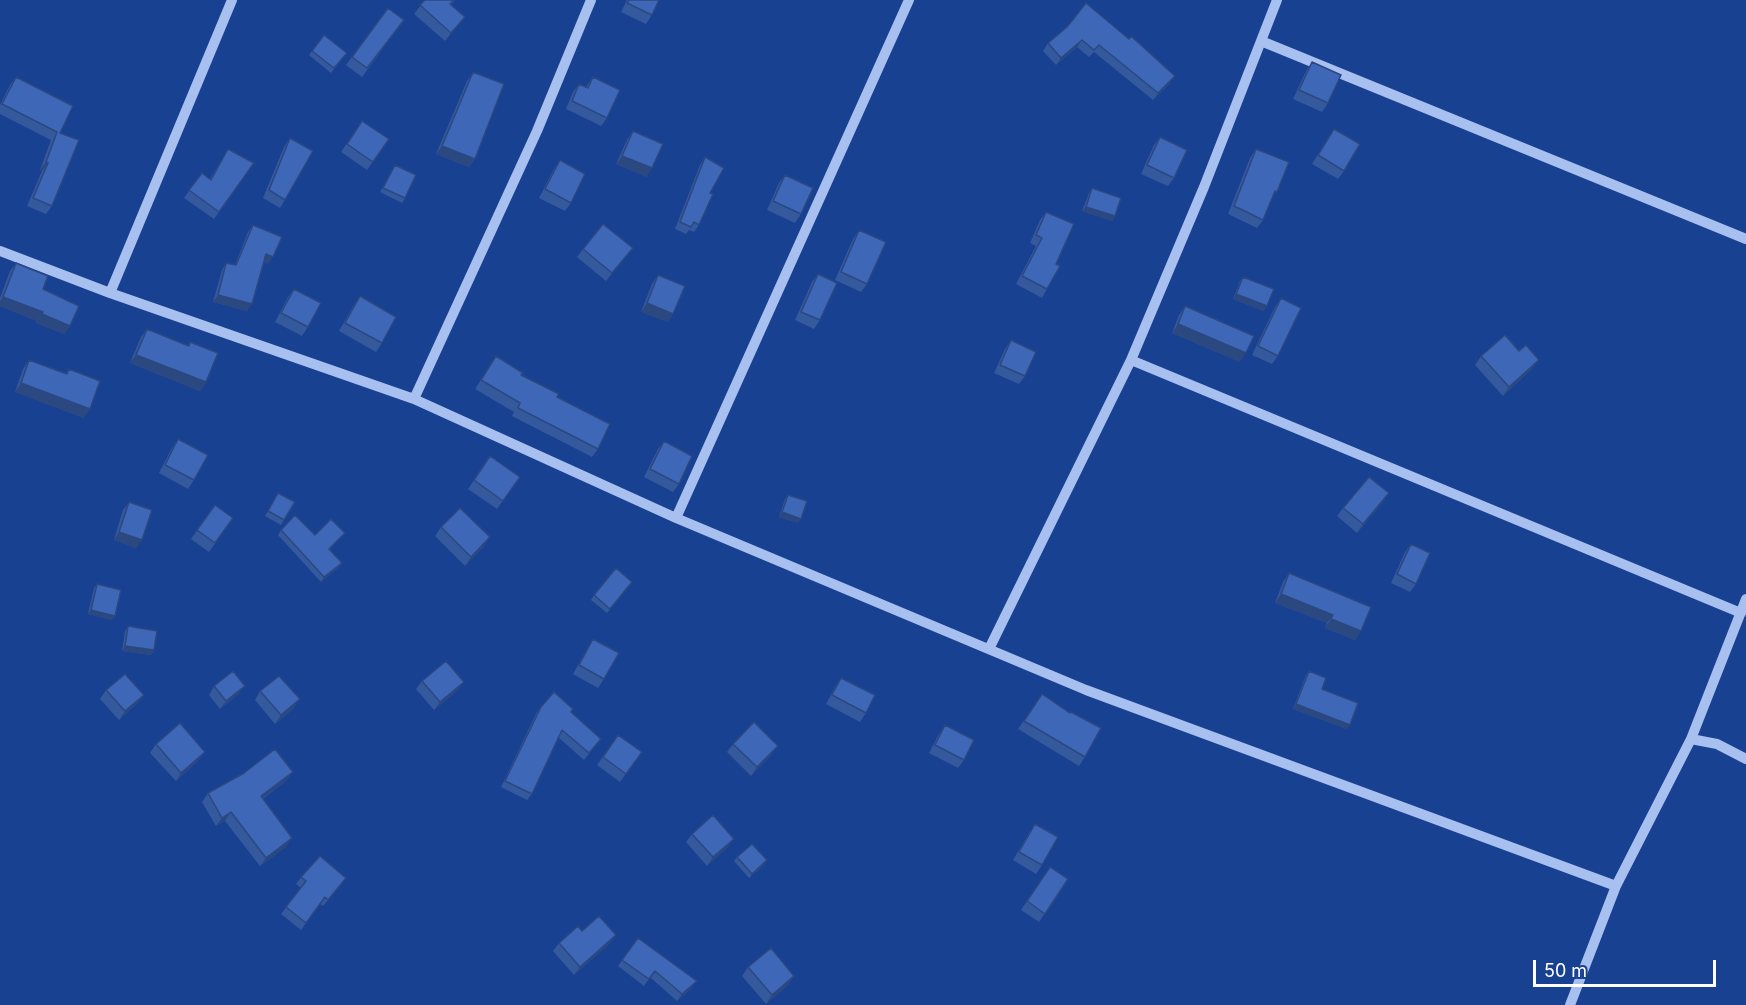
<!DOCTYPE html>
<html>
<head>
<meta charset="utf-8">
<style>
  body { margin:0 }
  #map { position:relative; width:1746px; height:1005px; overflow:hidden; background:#194191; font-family:Inter,sans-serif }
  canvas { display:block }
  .scale { position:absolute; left:1533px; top:960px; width:183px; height:27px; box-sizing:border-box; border:3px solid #fff; border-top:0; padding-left:8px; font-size:18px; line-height:21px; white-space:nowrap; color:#fff; -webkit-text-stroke:4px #194191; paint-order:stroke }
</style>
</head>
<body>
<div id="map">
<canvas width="1746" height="1005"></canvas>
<div class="scale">50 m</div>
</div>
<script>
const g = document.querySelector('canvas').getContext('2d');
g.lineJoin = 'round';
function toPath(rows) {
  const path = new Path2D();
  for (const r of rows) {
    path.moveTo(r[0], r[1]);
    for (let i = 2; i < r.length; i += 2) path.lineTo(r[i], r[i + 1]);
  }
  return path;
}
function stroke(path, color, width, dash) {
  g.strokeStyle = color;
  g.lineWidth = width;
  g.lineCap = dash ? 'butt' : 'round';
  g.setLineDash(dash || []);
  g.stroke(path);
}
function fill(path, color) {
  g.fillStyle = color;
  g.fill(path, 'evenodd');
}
const minor = toPath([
  [1261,41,1746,239],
  [0,251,110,293,414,399,676,518,1086,690,1616,886],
  [110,293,232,0],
  [1131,360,1741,613],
  [414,399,537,131,591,0],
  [676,518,909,0],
  [989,649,1131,360,1204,187,1277,0],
  [1691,739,1717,744,1746,759],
  [1570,1005,1616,886,1691,739,1746,599]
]);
const wall = toPath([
  [425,0,455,0,451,5,465,17,445,41,414,14],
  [627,0,659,0,652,15,646,24,621,12],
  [388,8,404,20,362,77,346,65],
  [1067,27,1170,83,1153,100,1094,52,1089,57,1077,47,1056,65,1043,51,1048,43],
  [324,35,347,53,331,73,309,55],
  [1312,62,1328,103,1322,112,1293,99,1306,71],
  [473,72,475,159,469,167,436,154,467,81],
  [16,77,60,133,52,206,46,214,27,206,42,171,40,170,51,140,0,114,0,105,10,85],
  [593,77,607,118,601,126,566,109,573,92,579,84,586,87],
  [362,121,389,139,367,170,341,152],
  [1334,129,1344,171,1338,179,1312,164],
  [633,131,647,177,616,164,627,140],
  [1160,137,1174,178,1168,186,1141,174,1154,145],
  [290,138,285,200,280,208,263,198,284,147],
  [228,149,254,163,214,219,184,198,202,173,210,179],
  [1256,149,1271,200,1263,220,1257,228,1228,214,1250,158],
  [705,157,710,193,699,225,694,232,689,230,686,234,675,229,700,165],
  [560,160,571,203,565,211,539,198,554,169],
  [395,165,405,198,402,203,380,192],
  [785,175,801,214,795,223,767,210,779,183],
  [1092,188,1115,216,1112,221,1082,211,1089,193],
  [1046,212,1056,264,1047,289,1042,298,1016,284,1036,246,1030,243,1040,220],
  [253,225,268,264,264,262,247,311,213,302,222,270,226,263,235,265,248,232],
  [859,230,867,284,861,292,835,280,853,239],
  [633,248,606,281,577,257,583,249],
  [16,263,43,289,70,326,64,334,36,323,37,321,0,306,0,298,10,271],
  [818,274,820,320,814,329,795,320,812,282],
  [658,275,673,314,668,322,641,312,652,284],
  [1243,277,1264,311,1233,299,1240,281],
  [294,289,308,327,302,336,275,322,288,297],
  [360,296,382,343,376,352,339,331,354,305],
  [1281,298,1278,356,1272,364,1252,355,1275,307],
  [1185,306,1240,362,1172,333,1179,315],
  [147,329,188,346,190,342,206,382,200,391,130,363,141,337],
  [1011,340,1025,376,1019,384,994,373,1005,349],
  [1519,351,1533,368,1503,396,1475,365,1481,356],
  [496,356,521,375,557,397,598,449,592,457,512,416,514,412,475,389],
  [29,360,66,373,69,369,84,418,15,392,23,369],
  [178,439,194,480,188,489,159,473,172,448],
  [664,441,679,484,673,492,644,477,658,449],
  [490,456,520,477,497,509,468,489],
  [278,493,284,520,281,525,265,516],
  [788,495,798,523,779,517,785,499],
  [129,502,136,548,114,540,123,510],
  [1383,502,1357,533,1337,516,1343,508],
  [215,505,233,518,209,552,191,539],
  [441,527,484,546,465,566,435,536],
  [281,530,315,535,345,533,330,549,339,567,321,582,278,535],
  [1411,544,1416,584,1410,592,1391,583,1405,552],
  [1289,573,1371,607,1355,640,1325,628,1327,623,1275,603,1283,582],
  [97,584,112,620,88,614,94,588],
  [629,586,607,613,591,600,594,595],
  [128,626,154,650,151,655,122,651,125,631],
  [593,639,604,679,598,688,573,674,588,647],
  [1309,671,1322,689,1347,729,1293,709,1306,675],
  [841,678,866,713,860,722,826,704,835,687],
  [422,681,458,690,434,710,416,689],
  [214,686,239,694,220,709,209,695],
  [106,690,138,703,119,720,100,699],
  [260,691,294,708,275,724,255,700],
  [1042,694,1085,757,1079,766,1018,729],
  [541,707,601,739,584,760,558,737,532,794,527,800,501,787,536,714],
  [945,725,964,760,958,768,929,753,939,734],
  [618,735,642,752,620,782,597,765],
  [156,744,199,760,176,781,150,753],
  [733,744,772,754,751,776,727,752],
  [287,780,263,799,286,847,260,866,225,821,216,826,202,802,208,793],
  [1035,824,1042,865,1036,874,1013,860,1029,833],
  [692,834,728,847,707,866,686,842],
  [737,857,764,865,749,878,734,861],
  [1050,867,1068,879,1039,922,1021,910],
  [301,877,341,885,323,906,320,904,301,930,281,914,301,888,296,884],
  [582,931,616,935,610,943,574,975,553,951,559,943],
  [638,938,692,988,677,1001,650,977,644,986,618,966],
  [748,967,794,976,788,985,766,1004,742,976]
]);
const shadedWall = toPath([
  [465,17,459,25,445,41,451,33],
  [1082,40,1077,47,1056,65,1061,58],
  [1175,76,1170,83,1153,100,1158,93],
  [442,146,475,159,469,167,436,154],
  [622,156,652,168,647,177,616,164],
  [46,162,48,163,42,171,40,170],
  [1086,207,1115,216,1112,221,1082,211],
  [633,248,627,256,606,281,612,273],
  [266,254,273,257,268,264,261,261],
  [1236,294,1267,306,1264,311,1233,299],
  [218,295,252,304,247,311,213,302],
  [3,297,43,312,37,321,0,306,0,301],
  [647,303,673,314,668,322,641,312],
  [42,314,70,326,64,334,36,323],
  [1178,324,1246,353,1240,362,1172,333],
  [136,355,206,382,200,391,130,363],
  [1539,360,1533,368,1503,396,1509,387],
  [21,383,90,409,84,418,15,392],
  [1389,493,1383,502,1357,533,1363,524],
  [782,512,801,519,798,523,779,517],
  [119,532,142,540,136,548,114,540],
  [490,537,484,546,465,566,471,557],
  [342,563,339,567,321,582,324,577],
  [1281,594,1333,615,1327,623,1275,603],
  [91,610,115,616,112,620,88,614],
  [1331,619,1361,631,1355,640,1325,628],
  [125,646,154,650,151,655,122,651],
  [464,682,458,690,434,710,440,702],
  [245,686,239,694,220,709,226,701],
  [144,695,138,703,119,720,125,711],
  [300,699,294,708,275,724,281,715],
  [1296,704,1350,725,1347,729,1293,709],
  [778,746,772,754,751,776,757,767],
  [205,752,199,760,176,781,181,773],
  [293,772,287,780,255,804,261,796],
  [231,812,225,821,216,826,222,818],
  [292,838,286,847,260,866,266,858],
  [734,839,728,847,707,866,713,857],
  [767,860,764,865,749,878,752,874],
  [616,935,610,943,574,975,580,967],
  [794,976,788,985,766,1004,772,995],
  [697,981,692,988,677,1001,682,994]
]);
const building = toPath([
  [425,0,454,0,450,4,465,17,451,33,420,5,425,0],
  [629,0,659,0,652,15,627,3,629,0],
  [1086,3,1129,39,1131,36,1175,76,1158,93,1099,45,1094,50,1082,40,1061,58,1048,43,1067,27,1086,3],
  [388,8,404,20,367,68,352,57,388,8],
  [324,35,347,53,334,68,312,51,324,35],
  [1312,62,1341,75,1328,103,1299,90,1312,62],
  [473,72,504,84,475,159,442,146,473,72],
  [16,77,73,106,60,133,79,140,52,206,33,198,48,163,46,162,57,132,2,104,16,77],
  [593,77,620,90,607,118,572,101,579,84,588,88,593,77],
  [362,121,389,139,373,162,347,144,362,121],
  [1334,129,1360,144,1344,171,1318,155,1334,129],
  [633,131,663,144,652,168,622,156,633,131],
  [1160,137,1187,150,1174,178,1147,165,1160,137],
  [290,138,313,151,285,200,269,190,290,138],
  [228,149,254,163,219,212,189,190,202,173,211,180,228,149],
  [1256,149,1289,162,1277,192,1275,191,1263,220,1234,206,1256,149],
  [705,157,724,168,710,193,713,194,699,225,694,222,691,227,680,222,705,157],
  [560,160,585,174,571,203,545,189,560,160],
  [395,165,416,175,405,198,383,188,395,165],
  [785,175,813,188,801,214,773,201,785,175],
  [1092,188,1121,198,1115,216,1086,207,1092,188],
  [1046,212,1074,224,1056,264,1060,266,1047,289,1022,276,1042,238,1036,235,1046,212],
  [603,224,633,248,612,273,583,249,603,224],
  [253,225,282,237,273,257,266,254,252,304,218,295,226,263,236,265,253,225],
  [859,230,886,242,867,284,841,272,859,230],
  [16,263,48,276,43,289,79,306,70,326,42,314,43,312,3,297,16,263],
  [818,274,837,283,820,320,801,312,818,274],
  [658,275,685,286,673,314,647,303,658,275],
  [1243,277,1274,289,1267,306,1236,294,1243,277],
  [294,289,321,303,308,327,281,313,294,289],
  [360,296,396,317,382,343,345,323,360,296],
  [1281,298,1301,308,1278,356,1258,346,1281,298],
  [1185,306,1254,336,1246,353,1178,324,1185,306],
  [147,329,189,346,190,342,218,353,206,382,136,355,147,329],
  [1505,335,1519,351,1526,345,1539,360,1509,387,1481,356,1505,335],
  [1011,340,1036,352,1025,376,1000,365,1011,340],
  [496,356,523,373,521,375,559,394,557,397,610,424,598,449,518,408,520,403,481,380,496,356],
  [29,360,67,374,69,369,100,381,90,409,21,383,29,360],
  [178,439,208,455,194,480,165,465,178,439],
  [664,441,692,456,679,484,650,469,664,441],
  [490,456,520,477,503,501,474,480,490,456],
  [1369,477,1389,493,1363,524,1343,508,1369,477],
  [278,493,295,502,284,520,268,511,278,493],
  [788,495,807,501,801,519,782,512,788,495],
  [129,502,152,510,142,540,119,532,129,502],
  [215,505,233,518,215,543,197,530,215,505],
  [460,508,490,537,471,557,441,527,460,508],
  [295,515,315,535,331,519,345,533,329,549,342,563,324,577,281,530,295,515],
  [1411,544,1430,553,1416,584,1397,574,1411,544],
  [616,568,632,582,610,609,594,595,616,568],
  [1289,573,1371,607,1361,631,1331,619,1333,615,1281,594,1289,573],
  [97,584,121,590,115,616,91,610,97,584],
  [128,626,157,631,154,650,125,646,128,626],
  [593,639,619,653,604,679,579,665,593,639],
  [446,661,464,682,440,702,422,681,446,661],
  [233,671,245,686,226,701,214,686,233,671],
  [1309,671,1326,678,1322,689,1358,703,1350,725,1296,704,1309,671],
  [125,674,144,695,125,711,106,690,125,674],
  [279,676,300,699,281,715,260,691,279,676],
  [841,678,875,695,866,713,832,695,841,678],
  [554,692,573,709,571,712,601,739,589,753,562,730,532,794,505,781,541,707,554,692],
  [1042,694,1070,713,1071,712,1101,728,1085,757,1024,721,1042,694],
  [754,722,778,746,757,767,733,744,754,722],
  [180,723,205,752,181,773,156,744,180,723],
  [945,725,974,740,964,760,935,745,945,725],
  [618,735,642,752,626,774,603,757,618,735],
  [275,749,293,772,261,796,292,838,266,858,231,812,222,818,208,793,244,773,275,749],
  [713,815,734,839,713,857,692,834,713,815],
  [1035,824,1058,837,1042,865,1019,852,1035,824],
  [752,844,767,860,752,874,737,857,752,844],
  [320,856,346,878,328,900,325,897,306,923,286,907,306,881,301,877,320,856],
  [1050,867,1068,879,1045,914,1027,901,1050,867],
  [599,916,616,935,580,967,559,943,578,926,582,931,599,916],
  [638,938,697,981,682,994,655,971,649,979,622,960,638,938],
  [771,948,794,976,772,995,748,967,771,948]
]);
stroke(minor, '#a8c0ef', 10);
fill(wall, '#35599d');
fill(shadedWall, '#2b4880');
fill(building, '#3e67b7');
stroke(building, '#2b4880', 1.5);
</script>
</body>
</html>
